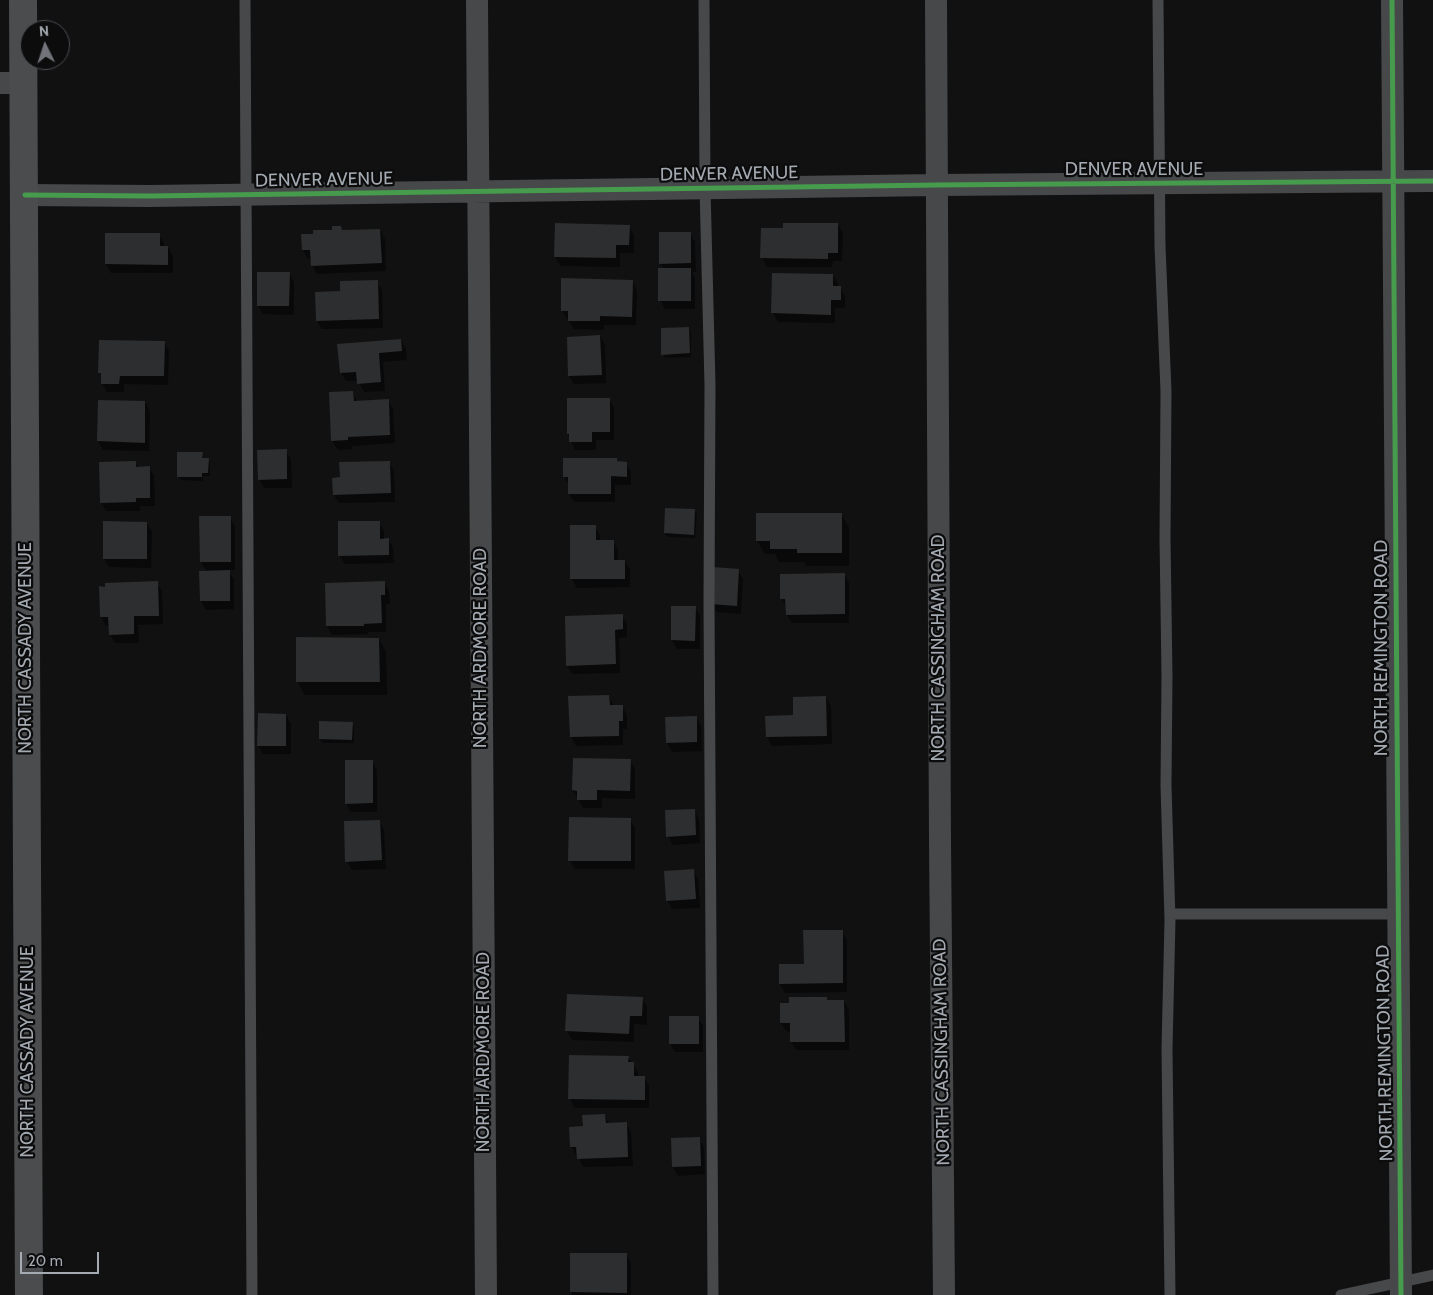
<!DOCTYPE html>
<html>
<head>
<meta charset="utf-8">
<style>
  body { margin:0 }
  #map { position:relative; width:1433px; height:1295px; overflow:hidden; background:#111112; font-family:Cabin,sans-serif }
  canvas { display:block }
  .north { position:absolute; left:20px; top:20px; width:50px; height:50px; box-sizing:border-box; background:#0c0c0d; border:1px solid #494b4f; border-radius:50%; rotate:356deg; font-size:14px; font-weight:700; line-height:20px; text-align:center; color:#a4aab1 }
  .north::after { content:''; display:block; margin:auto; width:18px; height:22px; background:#717479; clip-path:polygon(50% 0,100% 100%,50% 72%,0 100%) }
  .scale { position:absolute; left:20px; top:1252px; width:79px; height:22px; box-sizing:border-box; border:2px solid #a4aab1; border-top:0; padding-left:6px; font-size:15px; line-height:18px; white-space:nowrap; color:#a4aab1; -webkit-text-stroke:4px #0c0c0d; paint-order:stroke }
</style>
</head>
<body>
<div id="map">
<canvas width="1433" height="1295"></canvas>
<div class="north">N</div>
<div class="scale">20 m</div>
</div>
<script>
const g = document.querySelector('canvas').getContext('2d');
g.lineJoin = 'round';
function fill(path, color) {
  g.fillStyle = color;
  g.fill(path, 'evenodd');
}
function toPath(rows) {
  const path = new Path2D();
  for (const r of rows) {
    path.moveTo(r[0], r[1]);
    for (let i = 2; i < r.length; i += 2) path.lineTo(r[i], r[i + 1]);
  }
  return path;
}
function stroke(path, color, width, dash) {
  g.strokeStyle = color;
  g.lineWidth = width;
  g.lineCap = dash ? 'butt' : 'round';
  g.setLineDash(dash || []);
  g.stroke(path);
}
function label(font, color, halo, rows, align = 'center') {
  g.font = font + ' Cabin,sans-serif';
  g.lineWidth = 4.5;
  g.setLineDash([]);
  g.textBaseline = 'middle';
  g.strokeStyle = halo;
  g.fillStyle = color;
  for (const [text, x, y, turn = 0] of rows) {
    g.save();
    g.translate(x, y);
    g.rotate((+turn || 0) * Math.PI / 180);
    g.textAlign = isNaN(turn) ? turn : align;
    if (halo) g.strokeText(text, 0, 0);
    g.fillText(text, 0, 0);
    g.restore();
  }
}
const shadow = toPath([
  [556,225,629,226,634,235,634,253,620,253,620,267,561,266,555,257],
  [838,225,843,233,842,261,833,261,832,267,767,267,762,258,762,229,784,229],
  [340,227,343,232,380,230,385,239,386,271,317,274,312,265,312,259,308,259,303,250,302,235,315,235,333,231],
  [690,233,695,242,696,272,692,272,695,278,695,309,665,309,660,300,664,269,660,263],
  [159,235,164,243,164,247,168,247,173,256,173,273,111,273,106,264],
  [289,273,294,282,294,315,263,314,258,306],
  [773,275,833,275,838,284,838,287,840,287,845,296,845,308,835,308,835,323,778,322,773,313],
  [632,281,637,290,636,325,604,325,604,330,574,329,562,311],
  [377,282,382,290,383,328,322,329,317,321,342,292],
  [689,328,691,332,691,357,665,358,663,354],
  [600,336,605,345,606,383,574,384,569,376],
  [401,340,406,349,407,360,383,362,385,391,364,392,358,381,346,381,341,373],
  [164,342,169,351,168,385,124,384,124,392,107,392,102,383,102,376,100,372],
  [352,392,357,401,388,400,393,409,395,443,352,446,352,449,338,450,332,441,330,394],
  [609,399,614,408,614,440,596,440,596,450,575,450,568,434],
  [99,401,145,402,150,411,149,451,103,450,98,441],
  [286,451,291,459,292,488,264,488,259,479],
  [202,453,203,464,204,456,204,459,208,459,210,463,210,476,203,476,203,481,181,480,178,476],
  [616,460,618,463,626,463,631,472,631,485,615,485,615,502,574,502,569,494,569,485,564,477],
  [135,462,138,468,149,468,154,476,155,506,140,506,140,511,106,511,101,502],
  [389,462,394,471,395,502,339,503,334,495,341,478],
  [694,510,697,514,695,538,668,537,665,533],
  [841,514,849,527,849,566,806,566,804,562,779,562,775,554,765,554,757,541,757,515],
  [230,517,235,526,235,570,228,570,234,580,234,609,206,610,201,601,201,572,207,572,201,562],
  [379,522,384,531,384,540,388,539,393,548,394,563,345,564,339,555],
  [147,523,152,532,151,568,109,567,104,559],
  [571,527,595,527,600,535,600,541,613,541,618,550,618,561,625,561,630,570,630,587,577,588,572,579],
  [738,570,743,579,741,614,717,612,712,604],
  [844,574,849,583,849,623,792,623,787,615,787,608,781,598],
  [384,582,389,591,390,604,386,604,386,632,368,632,368,634,332,635,327,626,326,584],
  [157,583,162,591,163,624,138,625,139,643,115,643,110,634,110,626,106,626,101,617],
  [695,607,700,616,700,649,677,649,672,640],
  [622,616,627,624,627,637,619,638,620,673,572,674,567,666],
  [379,639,386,652,387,695,305,695,297,681],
  [608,696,614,705,622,706,627,715,627,729,623,729,623,745,576,746,571,737,570,697],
  [826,697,831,706,832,744,772,746,767,737,795,716],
  [286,715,291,724,291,754,263,754,258,745],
  [696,717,701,726,702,751,672,752,667,743,666,718],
  [352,723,354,727,354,743,322,743,320,739],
  [630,760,635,769,635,799,602,798,602,808,583,808,573,790],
  [372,761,377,770,377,812,351,812,346,803],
  [694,810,699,819,700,843,673,845,668,836],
  [630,819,635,828,635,869,575,869,570,861],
  [379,821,384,830,386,869,352,870,347,862],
  [693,871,698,879,700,908,672,909,667,900],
  [842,931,847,940,847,992,785,993,780,984,780,965,805,965],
  [568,995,642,998,647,1007,647,1025,634,1024,634,1042,572,1040,567,1031],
  [844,1001,849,1010,849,1050,796,1050,791,1042,791,1032,786,1031,781,1023,828,1002],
  [698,1018,703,1026,703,1052,675,1052,670,1043],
  [570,1057,628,1057,638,1072,638,1077,644,1077,649,1086,649,1108,575,1108,570,1099],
  [604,1115,609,1124,626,1123,631,1132,633,1166,583,1167,578,1155,576,1155,571,1146,584,1127],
  [699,1139,704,1147,705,1174,678,1176,673,1167,672,1140],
  [626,1254,631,1263,631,1295,573,1295,571,1292]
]);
const building = toPath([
  [555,223,630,225,629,245,616,245,616,258,554,257],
  [783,223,838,223,838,253,828,253,828,259,760,258,761,228,783,228],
  [332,226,341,226,342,230,380,229,382,263,311,266,310,250,302,250,301,234,313,234,313,230,332,230],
  [659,232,691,232,691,263,659,264],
  [105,233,160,233,160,246,168,246,168,265,105,264],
  [658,268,691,268,691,301,658,301],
  [257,272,290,272,289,306,257,306],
  [772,273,833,274,833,286,841,286,841,300,831,300,831,315,771,313],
  [561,278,633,280,632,317,600,316,600,321,568,321,568,311,561,311],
  [378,280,379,319,316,321,315,292,340,291,340,281],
  [689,327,690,353,661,355,661,328],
  [600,335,602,375,568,376,567,337],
  [401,339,402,351,379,353,381,382,357,384,356,372,340,373,337,344],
  [99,340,165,341,164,376,120,376,119,384,101,384,101,373,98,373],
  [353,391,354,401,389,399,390,435,348,437,348,440,331,441,329,392],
  [567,398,610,398,610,432,592,432,592,442,569,442,569,434,567,434],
  [98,400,145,401,145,443,97,441],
  [287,449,287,479,258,480,257,450],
  [177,452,203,452,202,458,209,458,208,473,202,473,202,477,177,477],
  [563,458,617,458,617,461,627,462,627,477,611,476,611,494,568,494,568,477,563,477],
  [136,461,136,467,150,466,150,498,136,498,136,502,100,503,99,462],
  [390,461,391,493,333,495,332,478,340,477,339,462],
  [665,508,695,509,694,535,664,533],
  [756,513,842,513,842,553,797,553,797,549,770,549,770,541,756,541],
  [199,516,231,516,231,562,200,562],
  [103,521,147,522,147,559,103,559],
  [338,521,380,521,380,539,389,538,389,555,338,556],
  [570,525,596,525,596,540,614,540,614,560,625,560,625,579,570,579],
  [713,567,739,569,737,606,710,604],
  [230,570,230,601,200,601,199,571],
  [845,573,845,614,786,615,785,599,780,599,780,574],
  [158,581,159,616,134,616,134,634,109,635,108,617,100,617,99,586,105,587,105,583],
  [385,581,385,595,381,595,382,623,364,624,364,626,326,626,325,583],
  [671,606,696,606,695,641,671,640],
  [623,614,623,629,615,630,616,664,566,666,565,616],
  [296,637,379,638,380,682,296,682],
  [609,695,610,705,623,705,623,721,619,721,619,736,570,737,568,696],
  [826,696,827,736,766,737,765,716,793,715,793,697],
  [258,713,286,714,286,746,257,746],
  [697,716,697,742,666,743,665,717],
  [319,721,353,722,352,740,319,739],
  [573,758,631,759,630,791,597,790,597,800,577,800,577,791,572,790],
  [345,760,373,760,373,803,345,804],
  [695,809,696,835,666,837,665,810],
  [569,817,631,818,631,861,568,861],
  [380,820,382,860,345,862,344,821],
  [694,869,696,899,666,901,664,871],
  [803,930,843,930,843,983,779,984,779,964,804,964],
  [567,994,643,997,642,1016,630,1016,629,1034,565,1031],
  [789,997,827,997,827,1000,844,1000,845,1042,790,1042,790,1023,780,1023,780,1003,789,1003],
  [669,1016,699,1016,699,1044,669,1044],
  [569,1055,629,1056,628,1062,634,1062,634,1076,645,1076,645,1100,568,1099],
  [605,1114,606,1123,627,1122,628,1157,577,1159,576,1147,570,1147,569,1127,583,1126,582,1115],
  [700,1137,701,1166,672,1167,671,1138],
  [570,1253,627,1253,627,1293,570,1292]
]);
const lane = toPath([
  [245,0,252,1295],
  [704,0,705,188,710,385,709,602,713,1295],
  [1158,0,1160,246,1166,391,1165,538,1167,676,1166,785,1170,920,1167,1049,1170,1295],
  [1170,914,1397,914],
  [1341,1295,1433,1275]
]);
const street = toPath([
  [477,0,486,1295],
  [936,0,940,842,944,1295],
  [1392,0,1401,1295],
  [0,83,24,83],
  [25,195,150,196,937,185,1433,181]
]);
const secondary = toPath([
  [23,0,29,1295]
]);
const cycleway = toPath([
  [1392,0,1401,1295],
  [25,195,150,196,937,185,1433,181]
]);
const streetNames = [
  ["DENVER AVENUE",1134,170],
  ["DENVER AVENUE",729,174,-1],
  ["DENVER AVENUE",324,180,-1],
  ["NORTH CASSADY AVENUE",26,648,-90],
  ["NORTH ARDMORE ROAD",481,648,-90],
  ["NORTH CASSINGHAM ROAD",939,648,-90],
  ["NORTH REMINGTON ROAD",1382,648,-90],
  ["NORTH CASSADY AVENUE",28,1052,-90],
  ["NORTH ARDMORE ROAD",484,1052,-90],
  ["NORTH CASSINGHAM ROAD",942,1052,-91],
  ["NORTH REMINGTON ROAD",1385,1053,-91]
];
fill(shadow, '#0007');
fill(building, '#2d2e2f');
stroke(lane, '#46484a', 11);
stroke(street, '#46484a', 22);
stroke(secondary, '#4a4c4e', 28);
stroke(cycleway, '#469c4c', 5);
label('18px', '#a4aab1', '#0c0c0d', streetNames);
</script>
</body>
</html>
